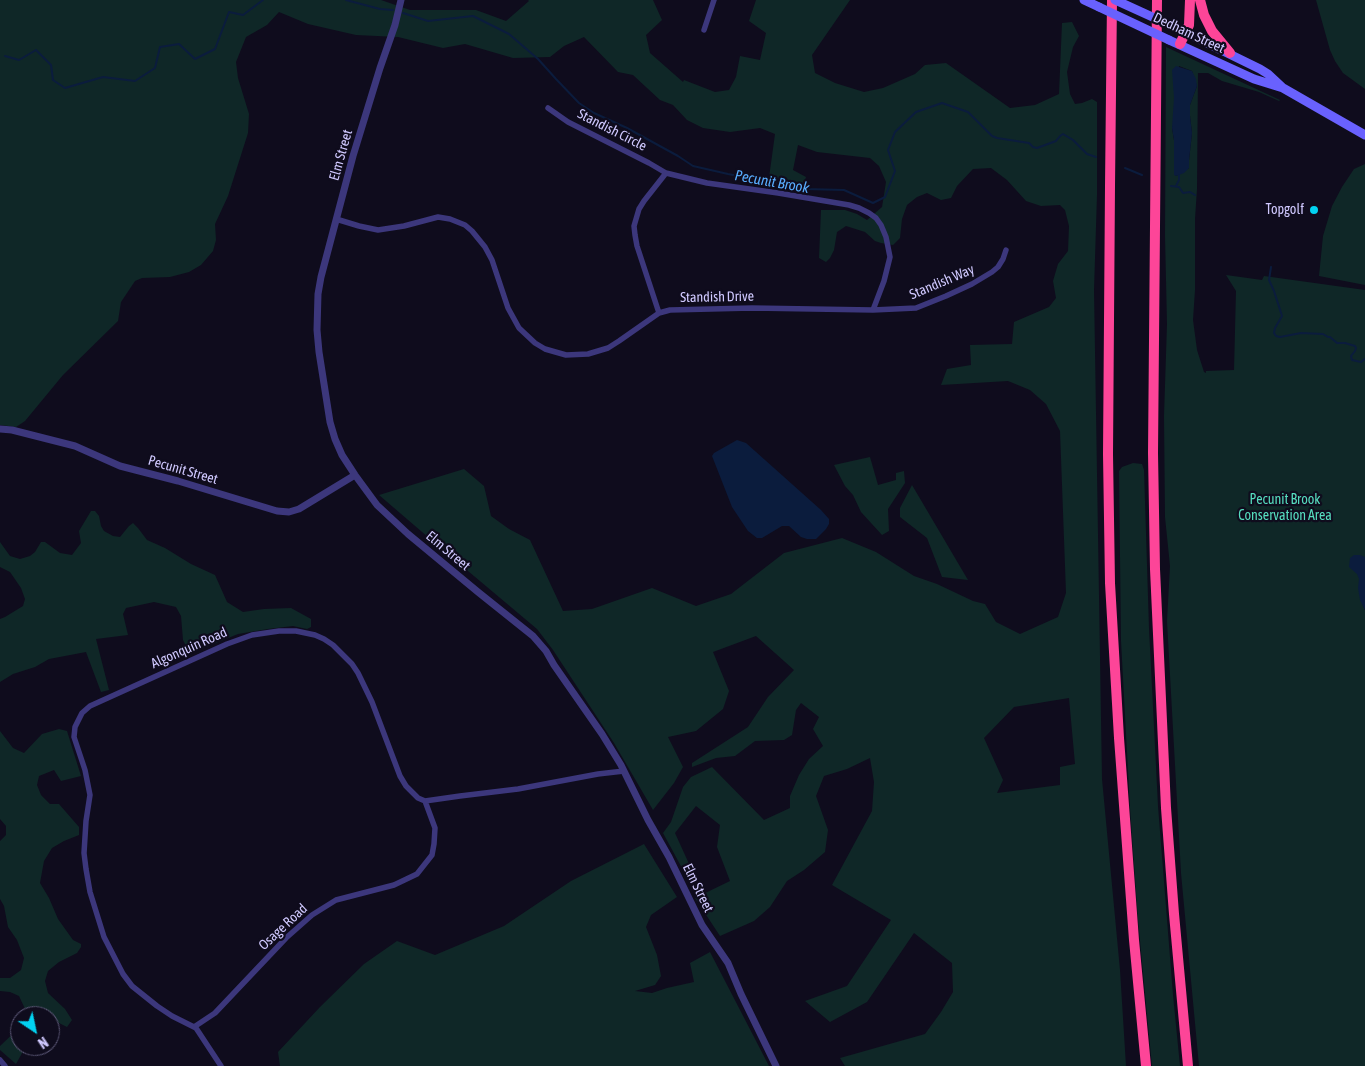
<!DOCTYPE html>
<html>
<head>
<meta charset="utf-8">
<style>
  body { margin:0 }
  #map { position:relative; width:1365px; height:1066px; overflow:hidden; background:#0f0c1d; font-family:"Asap Condensed",sans-serif }
  canvas { display:block }
  .north { position:absolute; left:10px; top:1006px; width:50px; height:50px; box-sizing:border-box; background:#0f0c1d; border:1px solid #5c5877; border-radius:50%; rotate:146deg; font-size:14px; font-weight:700; line-height:20px; text-align:center; color:#d0c9ff }
  .north::after { content:''; display:block; margin:auto; width:18px; height:22px; background:#02d2f1; clip-path:polygon(50% 0,100% 100%,50% 72%,0 100%) }
</style>
</head>
<body>
<div id="map">
<canvas width="1365" height="1066"></canvas>
<div class="north">N</div>
</div>
<script>
const g = document.querySelector('canvas').getContext('2d');
g.lineJoin = 'round';
function fill(path, color) {
  g.fillStyle = color;
  g.fill(path, 'evenodd');
}
function toPath(rows) {
  const path = new Path2D();
  for (const r of rows) {
    path.moveTo(r[0], r[1]);
    for (let i = 2; i < r.length; i += 2) path.lineTo(r[i], r[i + 1]);
  }
  return path;
}
function stroke(path, color, width, dash) {
  g.strokeStyle = color;
  g.lineWidth = width;
  g.lineCap = dash ? 'butt' : 'round';
  g.setLineDash(dash || []);
  g.stroke(path);
}
function label(font, color, halo, rows, align = 'center') {
  g.font = font + ' "Asap Condensed",sans-serif';
  g.lineWidth = 4.5;
  g.setLineDash([]);
  g.textBaseline = 'middle';
  g.strokeStyle = halo;
  g.fillStyle = color;
  for (const [text, x, y, turn = 0] of rows) {
    g.save();
    g.translate(x, y);
    g.rotate((+turn || 0) * Math.PI / 180);
    g.textAlign = isNaN(turn) ? turn : align;
    if (halo) g.strokeText(text, 0, 0);
    g.fillText(text, 0, 0);
    g.restore();
  }
}
const green = toPath([
  [0,0,381,0,410,10,476,10,506,21,529,1,528,0,653,0,662,20,646,35,650,53,683,82,684,80,715,92,729,90,736,77,740,56,760,60,766,33,749,21,756,0,850,0,812,55,815,73,835,83,864,92,883,88,915,74,925,65,946,63,1010,108,1035,105,1059,94,1062,23,1072,22,1079,36,1073,47,1067,72,1070,94,1075,104,1082,103,1092,99,1097,102,1097,195,1094,290,1102,779,1120,970,1126,1066,845,1066,840,1058,925,1034,941,1012,953,992,952,963,914,933,867,1002,830,1022,805,1001,847,986,891,920,832,885,872,811,874,782,870,758,847,769,824,776,816,796,828,830,825,852,804,870,787,881,770,907,754,921,720,936,695,898,730,881,717,847,720,825,696,806,675,833,695,877,689,881,663,833,671,822,683,787,691,777,712,767,764,820,790,808,790,796,799,775,809,759,823,746,813,729,819,717,801,703,796,710,792,735,784,740,755,741,735,756,716,758,692,767,692,763,748,727,768,697,794,670,756,636,713,652,729,691,723,709,696,731,668,737,683,767,674,783,653,810,614,743,553,650,537,629,443,550,379,495,464,469,484,486,491,516,509,529,530,540,563,611,592,609,652,588,696,606,731,594,784,553,842,538,876,552,914,576,937,584,973,601,985,604,996,622,1020,634,1058,617,1066,593,1060,431,1046,404,1030,390,1008,381,941,385,947,369,971,365,970,345,1012,344,1014,322,1049,307,1056,298,1053,281,1058,264,1068,251,1069,226,1065,210,1060,205,1041,206,1026,201,1007,180,991,168,973,169,957,186,951,198,941,200,927,193,917,197,907,205,902,219,900,238,893,245,881,243,875,241,865,232,846,226,837,232,834,250,830,258,826,262,819,258,821,210,845,210,857,214,867,220,882,207,886,182,879,166,870,158,817,152,798,145,793,170,806,177,801,191,768,185,775,134,760,128,730,132,703,128,687,120,673,105,660,100,633,75,618,72,584,37,564,46,550,57,513,58,465,44,443,48,398,37,356,35,308,24,279,12,267,25,246,37,236,62,238,78,249,114,248,133,228,196,215,224,216,240,213,251,201,265,189,272,170,277,142,278,135,281,121,302,118,321,63,375,25,421,16,427,0,425],
  [1069,698,1075,764,1060,767,1060,785,997,793,1003,780,984,738,1014,707],
  [1316,0,1365,0,1365,89,1343,73,1335,61,1330,50],
  [1166,47,1280,100,1279,101,1259,92,1222,81,1208,73,1198,73,1197,189,1195,219,1195,290,1193,320,1197,350,1204,372,1206,373,1206,371,1234,370,1236,291,1226,275,1262,280,1264,276,1365,290,1365,603,1362,603,1365,610,1365,1066,1199,1066,1181,873,1167,621,1170,566,1165,517,1164,416,1167,324,1165,236],
  [1179,66,1192,71,1197,86,1190,105,1190,116,1192,133,1189,160,1189,168,1176,176,1174,174,1174,140,1172,128,1174,122,1174,91],
  [1365,164,1365,285,1319,276,1323,236,1332,206,1342,187,1354,169],
  [870,457,878,485,896,480,896,473,904,471,905,483,888,509,889,531,882,535,861,512,853,495,845,486,834,465],
  [1133,463,1142,464,1144,470,1149,628,1158,806,1173,995,1180,1066,1152,1066,1138,920,1130,808,1121,641,1119,471,1122,467],
  [912,485,968,580,942,577,927,538,900,517,900,508],
  [91,511,95,511,99,516,101,526,104,531,113,536,120,537,129,526,133,523,138,528,147,540,165,548,191,564,215,575,227,602,243,612,264,609,291,608,311,619,311,627,307,629,293,626,268,629,238,634,194,652,188,650,183,640,181,616,176,607,154,602,126,608,123,614,128,635,96,639,109,690,101,692,86,652,49,659,35,667,13,674,0,682,0,619,5,617,23,606,25,599,21,588,10,572,0,567,0,542,10,556,20,559,30,556,35,552,41,542,45,542,60,553,72,555,81,543,79,531],
  [59,729,67,731,81,776,61,781,54,770,39,776,37,785,41,795,50,804,59,804,79,827,79,835,64,841,52,848,44,861,40,883,49,898,58,919,73,940,81,944,81,947,77,953,59,962,48,971,45,981,48,993,65,1009,72,1020,67,1027,57,1022,50,1022,50,1016,26,1016,27,1013,19,996,10,992,0,991,0,978,10,978,21,970,24,958,17,940,8,927,4,906,0,899,0,841,6,835,6,826,0,819,0,731,13,748,24,753,42,734],
  [644,844,677,897,651,915,646,927,657,955,661,976,655,985,635,991,652,993,667,988,694,982,690,963,710,952,769,1066,280,1066,278,1052,320,1007,364,964,397,941,435,955,504,926,571,881],
  [20,1027,20,1046,26,1046,16,1064,0,1050,0,1046]
]);
const water = toPath([
  [1176,66,1192,71,1196,79,1197,86,1190,105,1190,116,1192,133,1189,160,1189,168,1184,173,1176,176,1174,175,1174,140,1172,128,1174,98,1172,70],
  [737,440,746,443,821,510,829,519,829,524,826,529,816,539,807,539,801,537,789,526,782,526,762,538,757,538,748,531,732,507,712,456,714,453],
  [1354,555,1360,555,1365,557,1365,610,1360,600,1358,588,1359,579,1357,574,1349,567,1350,558]
]);
const stream = toPath([
  [346,0,380,9,393,10],
  [403,13,428,21,473,16,509,34,538,59,556,79,579,103,594,113,627,128,678,156,693,166,728,174,806,189,844,190,873,203,885,197,895,171,888,150,895,132,916,112,942,103,968,112,992,136,997,138,1029,143,1033,147,1037,148,1056,141,1060,136,1063,134,1073,140,1087,154,1096,157],
  [5,56,19,60,36,50,51,65,53,80,65,88,103,77,135,81,155,68,160,47,179,44,195,59,215,49,229,12,243,15,263,0],
  [1125,168,1142,175],
  [1171,186,1179,187,1183,193,1190,192,1195,195],
  [1176,186,1179,180,1179,175],
  [1271,267,1269,280,1274,291,1282,316,1275,328,1274,333,1276,336,1280,337,1301,333,1323,334,1328,337,1330,337,1337,343,1345,343,1355,346,1356,348,1355,351,1351,356,1352,360,1361,362,1365,359]
]);
const minor = toPath([
  [704,30,714,0],
  [336,219,359,226,378,230,404,226,438,217,450,219,465,225,472,231,485,247,492,260,508,308,519,328,535,343,545,349,566,355,588,354,608,348,619,341,659,313,670,310,752,308,873,310,884,281,890,257,886,237,881,225,876,218,869,213,859,208,849,205,778,193,707,183,666,173,649,163,568,122,548,108],
  [873,310,916,308,946,296,972,284,992,272,998,267,1003,259,1006,250],
  [659,313,637,246,635,235,634,226,639,209,644,201,666,173],
  [194,1027,215,1013,286,938,312,915,336,900,394,885,417,874,432,855,434,844,435,828,425,801],
  [0,1060,5,1066],
  [221,1066,196,1028,172,1016,157,1006,132,986,123,974,104,937,90,892,86,869,84,853,86,821,90,795,85,770,74,737,75,727,82,713,90,706,227,644,252,635,279,631,296,631,315,635,324,639,333,645,352,664,358,673,372,702,400,776,406,786,418,798,425,801,460,796,518,789,598,774,624,771]
]);
const tertiary = toPath([
  [401,0,395,25,380,68,353,156,321,277,318,294,317,330,319,352,330,422,335,439,342,455,355,475,377,505,408,534,478,592,533,636,546,651,554,665,602,734,621,765,648,820,669,857,702,925,728,963,741,994,776,1066],
  [0,429,12,430,75,446,120,466,178,481,277,511,289,512,299,509,355,475]
]);
const secondary = toPath([
  [1084,0,1099,7],
  [1170,25,1260,69,1268,74,1283,88,1365,135],
  [1169,40,1254,79,1283,88]
]);
const motorway = toPath([
  [1112,0,1110,186,1108,454,1110,583,1119,738,1134,940,1146,1066],
  [1157,0,1153,453,1155,569,1166,808,1174,914,1188,1066],
  [1200,0,1204,15,1212,31,1230,53],
  [1180,44,1189,25,1190,0]
]);
const secondaryBridge = toPath([
  [1115,0,1170,25],
  [1099,7,1169,40]
]);
const markers = [
  [1314,210,5,"#02d2f1"]
];
const streetNames = [
  ["Dedham Street",1189,33,25],
  ["Standish Circle",612,130,27],
  ["Elm Street",341,155,-74],
  ["Standish Way",942,282,-23],
  ["Standish Drive",717,297,-1],
  ["Pecunit Street",183,470,16],
  ["Elm Street",448,551,40],
  ["Algonquin Road",189,648,-24],
  ["Elm Street",698,888,64],
  ["Osage Road",283,927,-43]
];
const poiNames = [
  ["Topgolf",1304,210]
];
const parkNames = [
  ["Pecunit Brook",1285,500],
  ["Conservation Area",1285,516]
];
const waterNames = [
  ["Pecunit Brook",772,182,10]
];
fill(green, '#0f2727');
fill(water, '#0b1c3d');
stroke(stream, '#0b1c3d', 2);
stroke(minor, '#3c377c', 5.5);
stroke(tertiary, '#3c377c', 7);
stroke(secondary, '#6961fe', 9);
stroke(motorway, '#fd4598', 10);
stroke(secondaryBridge, '#6961fe', 9);
for (const [x, y, r, color] of markers) {
  const dot = new Path2D();
  dot.arc(x, y, r, 0, 2 * Math.PI);
  g.fillStyle = color;
  g.fill(dot);
  stroke(dot, '#0f0c1d', 2);
}
label('14px', '#d0c9ff', '#0f0c1d', streetNames);
label('14px', '#d0c9ff', '#0f0c1d', poiNames, 'right');
label('14px', '#56ddbf', '#0f0c1d', parkNames);
label('italic 15px', '#58acfd', '#0f0c1d', waterNames);
</script>
</body>
</html>
